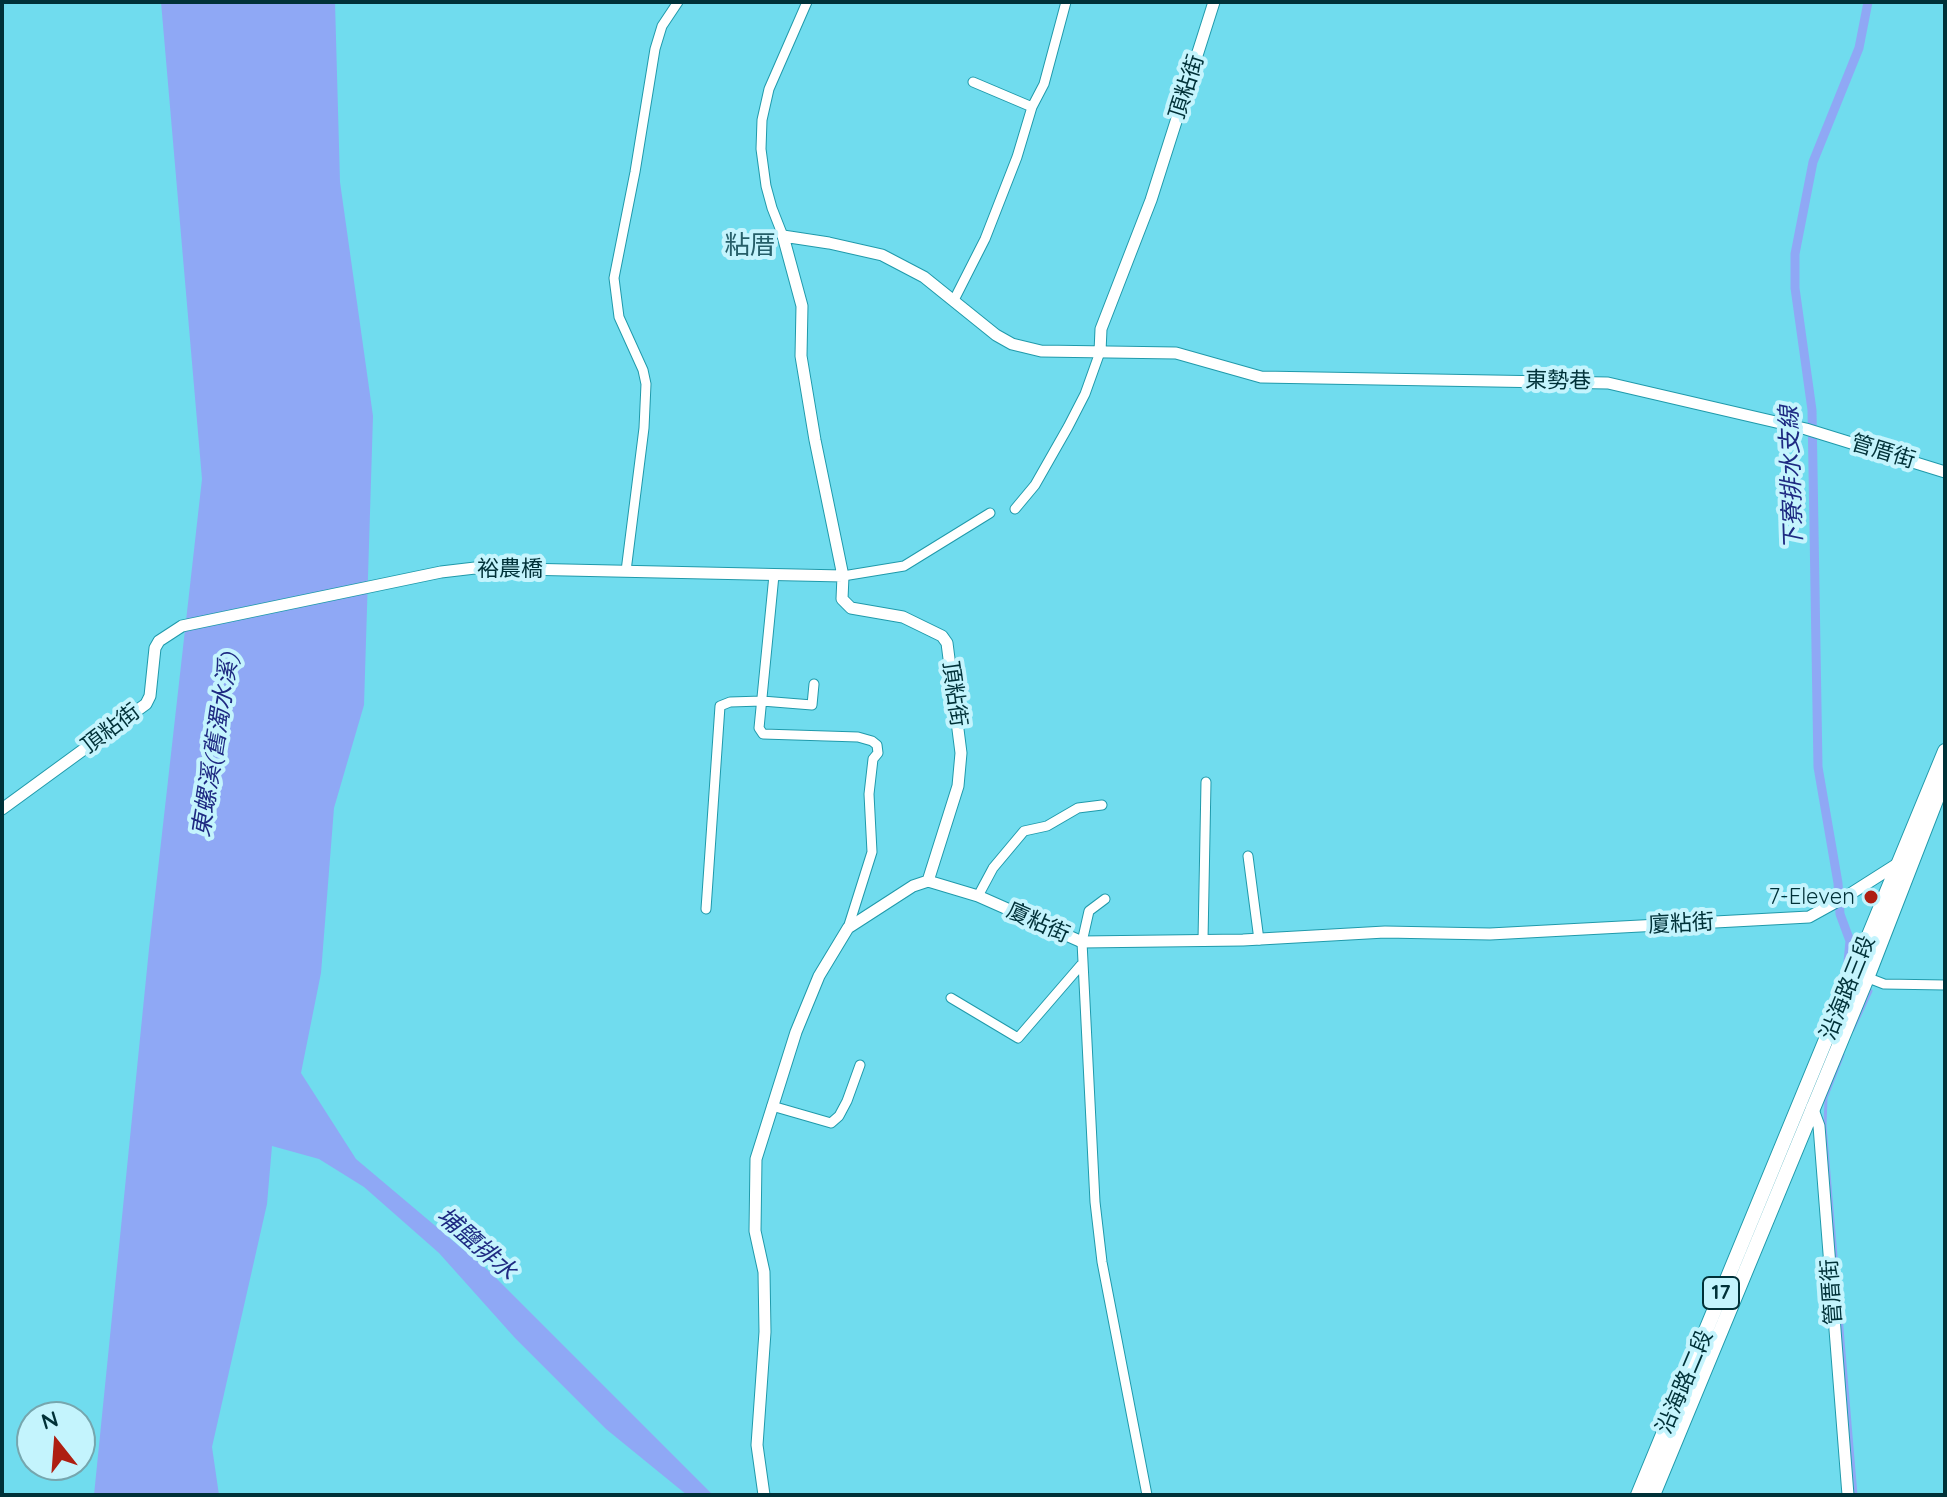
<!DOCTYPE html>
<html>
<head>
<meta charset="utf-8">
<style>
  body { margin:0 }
  #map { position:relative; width:1947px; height:1497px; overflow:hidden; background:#70dcee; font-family:Quicksand,sans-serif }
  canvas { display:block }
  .frame { position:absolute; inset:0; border:4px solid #003138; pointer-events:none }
  .north { position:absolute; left:16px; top:1401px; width:80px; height:80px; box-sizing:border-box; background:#c4f4fd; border:2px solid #76a6ae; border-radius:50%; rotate:343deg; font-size:22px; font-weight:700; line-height:32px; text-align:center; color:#003138 }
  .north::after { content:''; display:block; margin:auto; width:28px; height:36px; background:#ae1f12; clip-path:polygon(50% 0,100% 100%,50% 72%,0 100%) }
</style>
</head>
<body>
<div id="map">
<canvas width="1947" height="1497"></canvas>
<div class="frame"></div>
<div class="north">N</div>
</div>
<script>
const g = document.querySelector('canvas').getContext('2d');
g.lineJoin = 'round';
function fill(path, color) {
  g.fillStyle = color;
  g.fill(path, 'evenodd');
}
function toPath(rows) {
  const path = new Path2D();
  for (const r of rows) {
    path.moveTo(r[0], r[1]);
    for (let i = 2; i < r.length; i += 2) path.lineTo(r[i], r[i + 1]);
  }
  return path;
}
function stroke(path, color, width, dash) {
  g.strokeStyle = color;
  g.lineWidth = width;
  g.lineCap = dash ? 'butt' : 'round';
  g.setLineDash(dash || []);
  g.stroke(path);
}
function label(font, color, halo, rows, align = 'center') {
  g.font = font + ' Quicksand,"Noto Sans TC",sans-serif';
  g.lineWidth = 8;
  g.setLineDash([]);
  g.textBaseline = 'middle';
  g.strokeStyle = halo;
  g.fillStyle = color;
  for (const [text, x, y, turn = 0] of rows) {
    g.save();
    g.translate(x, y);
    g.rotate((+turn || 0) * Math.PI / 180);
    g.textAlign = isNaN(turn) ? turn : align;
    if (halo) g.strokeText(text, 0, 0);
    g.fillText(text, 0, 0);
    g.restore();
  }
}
const water = toPath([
  [161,2,335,2,340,182,373,416,364,705,334,808,321,973,301,1073,356,1159,490,1272,713,1495,687,1495,606,1429,515,1338,439,1253,364,1187,319,1159,272,1146,267,1204,212,1447,219,1495,94,1495,149,949,202,479]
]);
const stream = toPath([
  [1853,1030,1871,991,1867,986],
  [1843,1055,1826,1098,1825,1126,1856,1495]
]);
const canal = toPath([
  [1848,962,1850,941,1840,914,1838,883,1818,767,1812,410,1795,288,1795,254,1813,162,1859,48,1868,2]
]);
const minor = toPath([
  [973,82,1032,107],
  [783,236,772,208,766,186,761,149,762,120,769,89,807,2],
  [954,300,985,239,1017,157,1032,107,1044,84,1066,2],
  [1015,509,1035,485,1068,427,1085,394,1100,352],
  [626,571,644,428,646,384,643,370,619,317,614,278,635,172,655,49,662,26,678,2],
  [774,575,759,728,763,734,858,737,872,741,877,745,878,753,873,759,869,794,872,852,848,928],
  [843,576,904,566,990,513],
  [1248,856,1259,940],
  [978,896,993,868,1024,831,1047,826,1078,808,1102,805],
  [1105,899,1089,911,1082,942,1095,1202,1102,1262,1147,1495],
  [706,909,720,706,730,702,762,701,812,705,814,684],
  [1203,940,1206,782],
  [1866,977,1884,984,1945,985],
  [951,998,1018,1038,1081,965],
  [772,1106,831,1123,839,1116,847,1101,860,1065]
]);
const tertiary = toPath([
  [1100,352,1101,329,1151,200,1214,2],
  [2,809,146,704,150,696,155,648,159,641,182,626,441,572,475,568,843,576],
  [928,881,958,786,961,753,947,643,942,636,903,617,851,608,842,599,843,576,815,440,801,356,802,306,783,236,829,243,882,255,924,277,996,335,1012,344,1041,351,1176,353,1261,377,1608,383,1806,429,1945,472],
  [1812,1107,1819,1126,1848,1495],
  [764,1495,757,1445,765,1332,764,1272,755,1231,756,1159,796,1032,819,976,848,928,913,886,928,881,978,896,1082,942,1243,940,1385,932,1490,934,1809,917,1847,896,1902,861]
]);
const primary = toPath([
  [1638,1495,1945,751],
  [1653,1495,1867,978,1945,777]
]);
const markers = [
  [1871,897,8,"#ae1f12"]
];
const shields = [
  [1721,1293,36]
];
const shieldNames = [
  ["17",1721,1293]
];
const streetNames = [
  ["頂粘街",1187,87,-72],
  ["東勢巷",1558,381,1],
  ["管厝街",1883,452,17],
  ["裕農橋",510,569],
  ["頂粘街",954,694,82],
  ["頂粘街",111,729,-37],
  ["廈粘街",1038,923,24],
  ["廈粘街",1681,924,-3],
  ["沿海路三段",1848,988,-68],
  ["管厝街",1832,1292,-94],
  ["沿海路二段",1685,1382,-67]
];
const poiNames = [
  ["7-Eleven",1855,897]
];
const waterNames = [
  ["下寮排水支線",1792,478,-92],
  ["東螺溪(舊濁水溪)",216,745,-81],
  ["埔鹽排水",476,1244,41]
];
const quarterNames = [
  ["粘厝",750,246]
];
fill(water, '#8fa8f5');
stroke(stream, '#8fa8f5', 3);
stroke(canal, '#8fa8f5', 9);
stroke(minor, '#209aab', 11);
stroke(tertiary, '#209aab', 13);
stroke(primary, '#209aab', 16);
stroke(minor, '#fff', 9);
stroke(tertiary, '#fff', 11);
stroke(primary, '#fff', 14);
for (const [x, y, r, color] of markers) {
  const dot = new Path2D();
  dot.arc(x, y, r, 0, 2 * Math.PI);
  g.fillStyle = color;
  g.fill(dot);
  stroke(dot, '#c4f4fd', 3);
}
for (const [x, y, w] of shields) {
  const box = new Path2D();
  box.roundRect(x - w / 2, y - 16, w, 32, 6);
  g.fillStyle = '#c4f4fd';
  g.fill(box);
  stroke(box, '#003138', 2);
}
label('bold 20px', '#003138', null, shieldNames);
label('22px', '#003138', '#c4f4fd', streetNames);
label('22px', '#003138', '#c4f4fd', poiNames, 'right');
label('italic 24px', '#1e2a82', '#c4f4fd', waterNames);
label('26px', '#265f69', '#c4f4fd', quarterNames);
</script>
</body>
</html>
